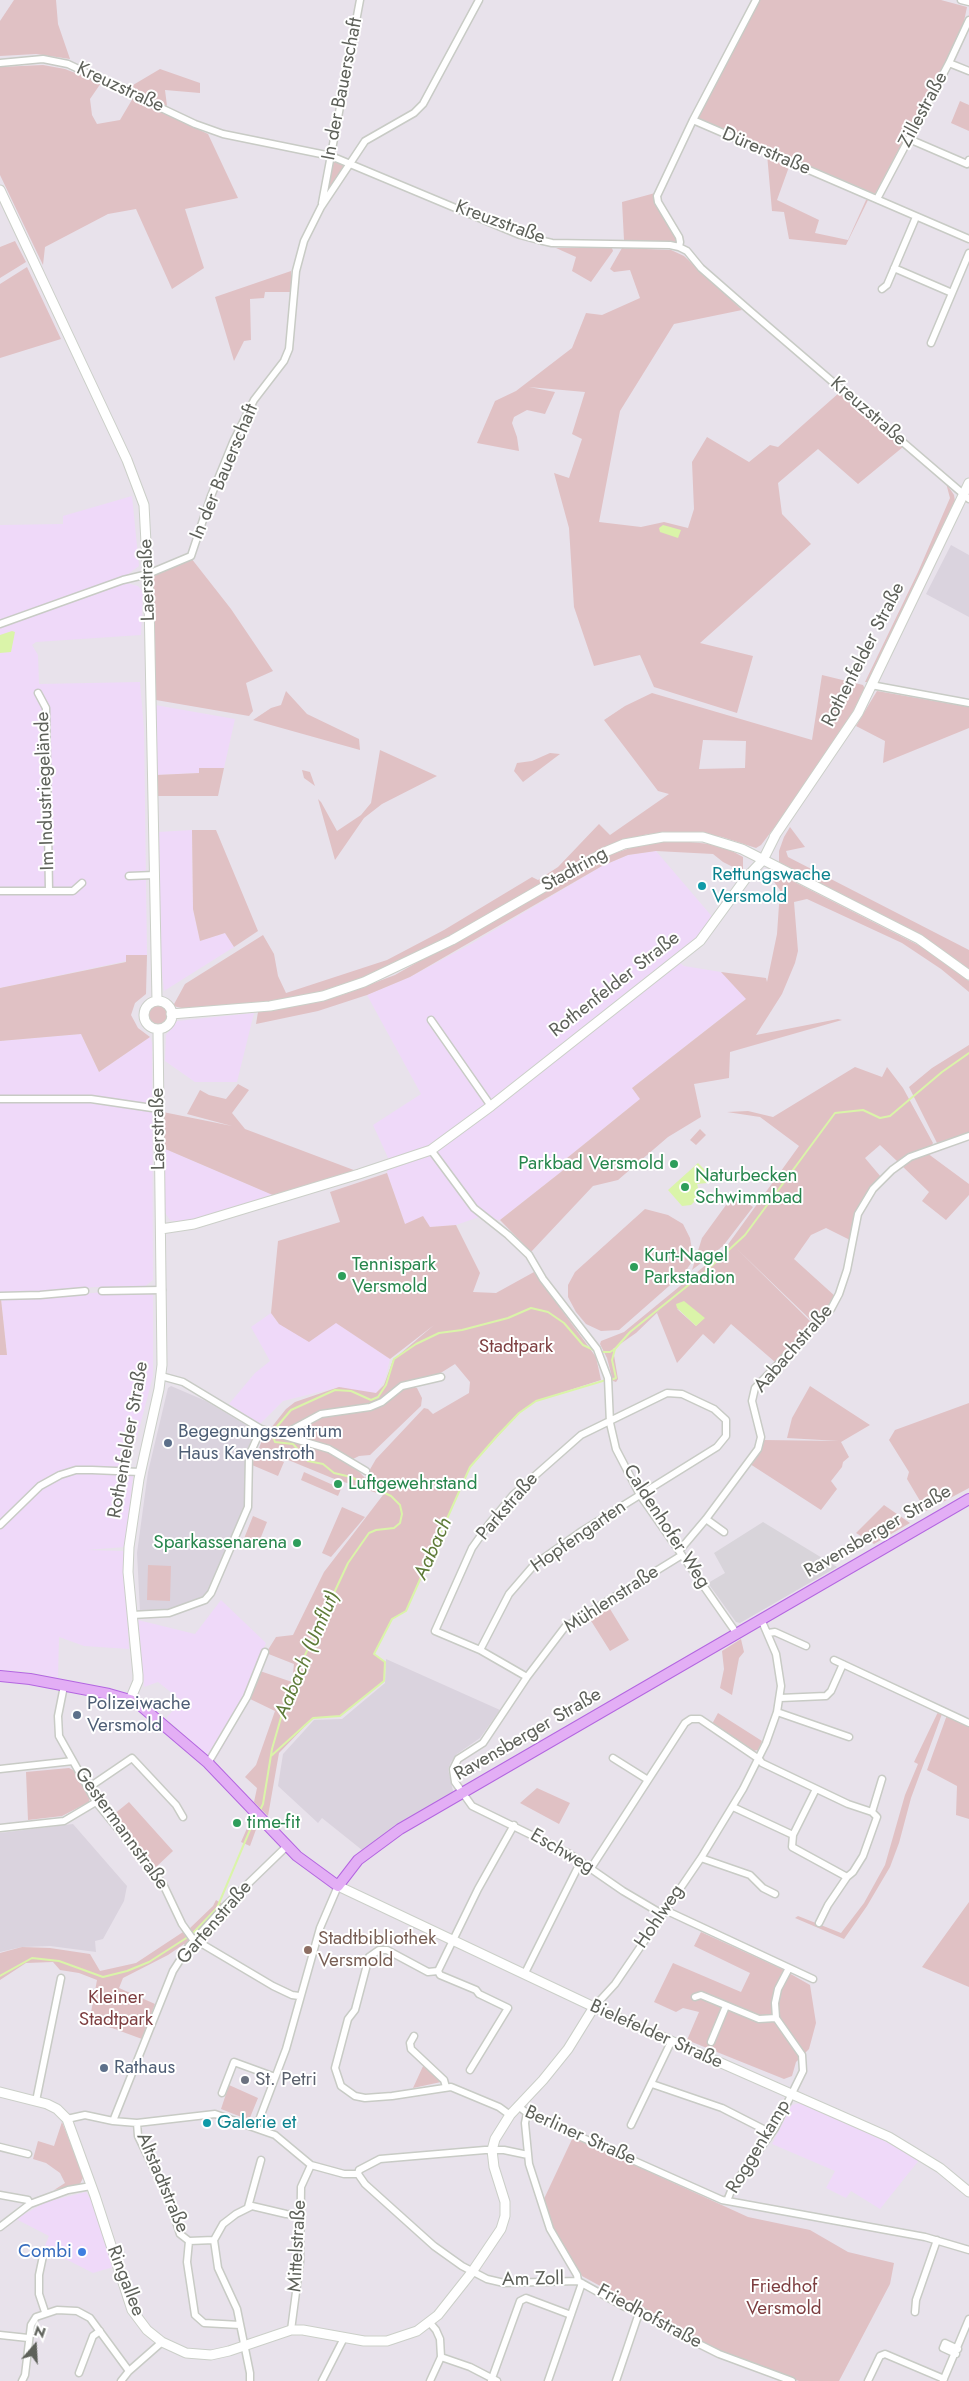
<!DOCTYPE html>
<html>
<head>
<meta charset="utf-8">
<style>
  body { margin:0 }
  #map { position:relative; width:969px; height:2381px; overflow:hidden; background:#e8e2eb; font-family:Jost,sans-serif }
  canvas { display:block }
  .north { position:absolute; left:10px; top:2321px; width:50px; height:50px; -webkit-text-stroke:4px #fff; paint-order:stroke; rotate:19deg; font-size:14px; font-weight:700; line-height:20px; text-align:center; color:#5e615a }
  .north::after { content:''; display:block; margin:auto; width:18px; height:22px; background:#5e615a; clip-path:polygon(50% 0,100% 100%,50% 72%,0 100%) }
</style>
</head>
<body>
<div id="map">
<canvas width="969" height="2381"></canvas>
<div class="north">N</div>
</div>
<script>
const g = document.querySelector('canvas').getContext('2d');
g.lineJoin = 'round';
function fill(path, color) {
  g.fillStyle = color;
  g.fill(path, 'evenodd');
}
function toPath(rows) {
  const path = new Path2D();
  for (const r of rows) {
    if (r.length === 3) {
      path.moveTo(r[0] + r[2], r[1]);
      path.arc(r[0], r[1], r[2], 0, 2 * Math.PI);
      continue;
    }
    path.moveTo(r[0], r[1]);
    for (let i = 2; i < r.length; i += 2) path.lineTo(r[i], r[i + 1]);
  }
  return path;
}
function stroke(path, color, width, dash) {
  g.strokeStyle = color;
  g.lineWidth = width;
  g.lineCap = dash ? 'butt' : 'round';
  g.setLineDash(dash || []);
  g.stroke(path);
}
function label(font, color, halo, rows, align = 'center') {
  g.font = font + ' Jost,sans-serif';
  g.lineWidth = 4;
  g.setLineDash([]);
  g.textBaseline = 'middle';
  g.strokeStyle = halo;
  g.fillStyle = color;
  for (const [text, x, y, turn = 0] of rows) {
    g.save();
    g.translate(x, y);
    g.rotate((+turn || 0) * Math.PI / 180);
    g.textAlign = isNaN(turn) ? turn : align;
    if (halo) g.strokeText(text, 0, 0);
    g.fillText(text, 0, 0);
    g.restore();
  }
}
const commercial = toPath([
  [132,496,139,566,127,575,127,583,138,586,143,592,141,635,36,642,32,645,38,655,39,684,140,682,144,729,147,955,126,955,126,961,0,988,0,525,63,524,63,516],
  [155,705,235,719,224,768,200,768,199,773,156,775],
  [192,830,193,909,200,941,225,933,234,947,164,991,160,952,158,832],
  [656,851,715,920,700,937,675,959,684,966,721,972,747,998,632,1088,640,1099,567,1158,571,1164,500,1220,479,1217,456,1225,430,1227,405,1224,387,1173,389,1160,373,1125,421,1094,367,995,410,977,471,944,602,866,628,855],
  [254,1013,237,1082,195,1082,165,1061,166,1035,177,1021],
  [81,1034,99,1072,150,1037,152,1043,153,1280,144,1287,95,1287,41,1292,0,1292,0,1041],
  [163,1148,275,1196,198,1219,180,1222,170,1220,164,1211],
  [102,1292,153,1293,153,1376,136,1441,129,1456,122,1465,121,1474,133,1476,125,1547,87,1550,124,1551,129,1649,84,1646,59,1637,58,1678,27,1671,0,1670,0,1355,7,1355,1,1299,39,1299],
  [271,1313,279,1324,336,1322,390,1359,385,1379,376,1394,339,1387,283,1401,260,1424,229,1404,255,1373,270,1361,251,1327],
  [221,1600,266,1643,237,1709,223,1731,230,1735,214,1762,166,1718,182,1701,158,1682,144,1687,138,1620,195,1634],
  [800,2103,881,2139,919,2160,880,2209,851,2191,846,2198,826,2188,835,2171,772,2144,792,2105],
  [86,2192,91,2200,100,2224,113,2267,93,2273,44,2248,49,2236,16,2219,46,2202]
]);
const industrial = toPath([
  [763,1522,837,1567,740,1623,736,1622,708,1583,725,1573,714,1553]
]);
const education = toPath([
  [951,545,969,555,969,617,926,594],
  [171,1386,206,1401,254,1430,254,1433,245,1456,245,1505,210,1589,204,1596,167,1611,140,1611,137,1553,148,1472,168,1388],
  [386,1659,500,1710,480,1738,457,1754,451,1762,448,1769,453,1791,451,1795,392,1829,362,1850,322,1818,318,1823,278,1786,283,1754,314,1720,342,1719,385,1683],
  [73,1824,127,1886,124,1901,103,1939,95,1941,96,1952,50,1946,22,1947,0,1952,0,1833]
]);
const green = toPath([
  [14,0,56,0,58,24,70,59,36,54,0,56,0,21],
  [758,0,941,0,967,7,962,31,875,194,698,118],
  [43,65,65,69,101,83,90,99,92,115,97,124,120,120,133,98,208,134,238,198,185,209,204,268,172,289,136,209,108,214,45,247,43,265,0,175,0,67],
  [160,69,200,83,200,93,165,90,167,106,128,88],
  [960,101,969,105,969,131,951,123],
  [767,154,790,164,777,200,819,220,815,233,848,240,866,200,868,200,846,245,789,239,784,212,772,211],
  [333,160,345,165,327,195,325,194],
  [655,193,677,239,676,243,624,240,622,202],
  [15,241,26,262,0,278,0,247],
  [556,248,612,248,613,251,591,282,572,271,576,257],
  [622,248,671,250,684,256,742,310,674,324,620,411,599,522,641,527,664,522,688,528,694,509,692,462,707,437,749,462,770,445,778,447,840,392,903,447,858,484,818,449,778,483,782,514,811,544,700,643,753,656,737,713,654,687,640,655,594,666,574,607,569,528,554,473,569,478,582,439,572,434,585,392,529,387,555,392,545,414,527,410,514,417,512,423,517,437,519,451,477,443,495,401,516,391,572,348,586,313,602,315,640,298,630,270,614,272,610,269],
  [27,267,61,339,0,358,0,284],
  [291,271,291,292,265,292,264,298,250,299,251,340,244,341,234,361,215,297],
  [946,483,954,495,955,501,868,682,865,682,918,572,950,498],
  [191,558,231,609,273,671,246,683,253,711,249,716,156,700,152,576],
  [822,675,863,685,865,689,845,726,787,811,761,845,756,848,722,837,692,832,648,834,618,842,593,854,509,903,422,951,348,985,294,999,252,1004,186,1009,173,1006,185,984,263,935,274,954,278,976,286,993,387,960,444,930,532,877,538,880,558,867,599,824,610,835,669,794,658,791,604,720,625,706,652,693,812,740],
  [703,740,746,741,745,768,699,769],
  [286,691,307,714,359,739,360,750,253,720,271,708,281,705],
  [877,691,969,707,969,728,883,763,885,741,856,726],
  [380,750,437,776,382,804,364,818,335,860,318,799,321,802,337,831,361,815,371,803],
  [550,753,560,754,523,782,514,771,517,763,532,761],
  [199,768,224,768,218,796,157,796,156,775,199,773],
  [302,770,310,772,315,786,304,778],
  [790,827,805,847,786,851,788,857,969,950,969,971,779,863,779,851,784,837],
  [192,830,216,830,258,931,234,947,225,933,200,941,193,909],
  [679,841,710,844,732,851,743,857,743,872,723,862,713,854,656,851,628,855,602,866,410,977,367,995,318,1011,256,1024,258,1012,342,995,395,975,592,862,615,853,646,843],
  [771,870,928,950,969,981,969,992,941,969,902,943,807,899,794,902,798,951,795,963,782,994,756,1035,838,1019,842,1020,730,1052,729,1078,694,1084,701,1117,668,1137,618,1180,593,1186,531,1252,500,1220,571,1164,567,1158,640,1099,632,1088,746,999,721,972,766,978,767,982,777,934,780,890,769,875],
  [126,955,147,955,146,994,135,1003,131,1015,138,1028,150,1037,99,1072,81,1034,0,1041,0,988,126,962],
  [157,1015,11],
  [969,1045,969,1132,937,1143,909,1087,932,1068],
  [855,1067,882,1077,887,1067,903,1088,933,1143,930,1148,898,1162,880,1145,865,1158,881,1177,859,1208,852,1241,826,1228,811,1235,794,1259,836,1297,826,1312,815,1324,736,1248,814,1325,775,1362,731,1324,714,1344,703,1334,677,1363,657,1313,660,1310,636,1333,613,1349,618,1379,616,1382,613,1381,607,1358,600,1344,601,1341,624,1332,724,1250,799,1146,760,1117,727,1112,748,1111,773,1117],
  [677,1309,704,1318,696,1326],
  [238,1084,249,1090,232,1113,245,1129,359,1172,275,1196,163,1148,163,1112,232,1126,187,1114,200,1090,209,1095,226,1099],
  [700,1129,706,1135,696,1145,690,1140],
  [927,1153,969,1184,969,1195,946,1220,922,1201,929,1192,901,1165],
  [387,1173,405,1224,423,1216,430,1227,456,1225,480,1273,473,1292,496,1293,534,1272,596,1357,601,1380,536,1401,519,1413,470,1467,406,1611,392,1619,374,1654,385,1662,384,1681,340,1716,313,1718,279,1753,268,1816,254,1802,257,1788,245,1777,256,1765,275,1711,248,1698,260,1671,292,1682,294,1664,266,1653,276,1637,293,1635,324,1572,383,1495,332,1478,259,1448,263,1438,286,1409,295,1402,339,1387,376,1393,384,1385,393,1360,434,1325,390,1359,336,1323,309,1342,279,1324,271,1313,278,1241,340,1222,330,1192],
  [455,1364,470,1382,469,1393,433,1414,428,1409,424,1408,376,1459,365,1478,351,1463,311,1443,282,1433,322,1411,368,1405,383,1398,405,1383,439,1374],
  [734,1194,753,1207,723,1246,692,1270,702,1238],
  [645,1209,668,1215,683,1224,690,1238,692,1250,691,1263,685,1272,619,1330,601,1331,586,1324,576,1312,568,1297,568,1285,575,1272],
  [0,1299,1,1299,7,1355,0,1355],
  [412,1386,417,1388,422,1398,421,1406,370,1455,359,1456,353,1459,330,1447,290,1434,321,1416,371,1408,400,1389],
  [810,1386,870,1425,841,1442,849,1457,843,1462,842,1467,831,1481,837,1489,821,1510,750,1464,763,1440,839,1441,787,1438,792,1418],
  [969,1403,969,1488,926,1511,907,1479,909,1472,889,1440,895,1430],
  [257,1451,284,1462,278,1476,252,1465],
  [304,1472,333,1485,335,1481,343,1484,338,1496,301,1480],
  [884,1505,910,1523,874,1544,856,1533],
  [342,1507,365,1517,331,1557,322,1553],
  [253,1516,267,1522,257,1547,243,1541],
  [148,1565,171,1566,170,1601,147,1600],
  [607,1604,629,1640,610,1651,588,1616],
  [741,1639,744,1652,739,1658,732,1695,720,1688,724,1669,722,1651],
  [938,1712,942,1714,911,1798,899,1843,890,1867,867,1906,844,1939,795,1918,798,1916,841,1933,864,1903,885,1865,905,1795,918,1764,914,1762],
  [718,1713,762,1741,758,1750,753,1751,712,1724],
  [947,1715,969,1726,969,1819,956,1815,957,1786,927,1770],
  [69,1768,75,1771,90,1796,89,1802,62,1816,28,1820,26,1772],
  [537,1788,570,1803,559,1824,520,1803],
  [129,1802,173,1851,155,1868,113,1815],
  [252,1817,258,1824,250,1846,241,1842],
  [216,1900,224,1905,194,1936,189,1929,213,1906],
  [969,1902,969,1987,922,1967],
  [183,1932,189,1940,185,1945,184,1944,168,1955,123,1978,119,1988,155,2004,142,2039,112,2028,89,2023,97,1980,79,1973,60,1970,53,1962,26,1963,0,1980,0,1953,22,1947,50,1948,90,1954,100,1971,136,1963],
  [701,1932,782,1969,810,1985,816,2023,809,2049,796,2062,792,2076,784,2079,687,2040,699,2012,683,2008,676,2012,654,2002,673,1963,741,1992,750,1973,694,1946],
  [424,2064,441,2082,413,2088],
  [229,2085,258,2098,249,2120,221,2109],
  [62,2122,84,2176,80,2184,54,2190,65,2183,60,2173,46,2163,33,2159,38,2141,54,2146],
  [573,2137,748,2217,810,2230,848,2252,894,2263,890,2284,839,2381,799,2381,719,2351,582,2276,556,2235,543,2201]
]);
const water = toPath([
  [663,525,681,530,678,538,660,532,659,528],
  [12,631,15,632,11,652,0,653,0,635],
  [698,1163,710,1175,707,1183,697,1184,700,1196,691,1205,682,1206,668,1190],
  [684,1301,705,1318,696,1326,677,1308,676,1304]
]);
const stream = toPath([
  [601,1352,610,1352,615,1349,630,1332,706,1271,745,1235,835,1113,863,1110,880,1118,890,1116,942,1072,969,1053],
  [611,1380,616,1378,612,1360,615,1349],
  [274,1430,291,1410,335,1390,351,1391,371,1400,378,1397,386,1385,394,1359,416,1344,439,1333,462,1330,508,1318,531,1308,548,1312,564,1323,583,1345,596,1351],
  [271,1756,313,1718,340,1716,384,1681,385,1662,374,1654,392,1619,406,1611,470,1467,497,1436,519,1413,536,1401,606,1380],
  [259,1812,263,1804,272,1749,284,1707,298,1690,299,1668,348,1563,369,1533,376,1530,394,1528,400,1523,402,1514,400,1505,391,1496,351,1477,334,1473,323,1464,308,1461,293,1444,275,1442,272,1434],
  [0,1976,32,1958,59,1961,103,1977,127,1971,149,1962,191,1935,217,1908,255,1818]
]);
const street = toPath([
  [961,0,969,2],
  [0,63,43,59,68,64,195,124,223,134,331,156,520,235,539,240,552,243,670,245,679,247,687,251,701,268,749,310,969,499],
  [949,63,969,71],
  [693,120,969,239],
  [909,139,967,164,969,160],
  [877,199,949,63,969,20],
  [322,203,360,0],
  [679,247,680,242,679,237,658,202,657,196,693,120,756,0],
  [894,268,952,293],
  [882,289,887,285,916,217],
  [931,343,969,253],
  [0,624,123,580,148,574,191,556,211,496,234,440,254,400,284,361,289,349,296,271,304,241,321,207,365,141,414,113,423,104,479,0],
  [871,685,969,703],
  [38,693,46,708,49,891],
  [129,876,154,875],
  [0,891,73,891,82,883],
  [431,1020,491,1106],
  [0,1099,91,1099,159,1109],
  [431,1150,474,1208,508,1235,529,1255,543,1279,597,1349,608,1378,610,1423,616,1449,640,1495,737,1634],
  [102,1291,162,1290],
  [0,1296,40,1295,85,1291],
  [161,1376,183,1382,261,1429,329,1449,366,1471],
  [284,1434,321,1414,370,1407,382,1402,402,1386,441,1377],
  [706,1519,724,1532],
  [0,1525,40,1486,60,1475,76,1470,92,1470,140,1472],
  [679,1551,706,1519,758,1449,761,1437,752,1401,755,1388,831,1309,839,1294,847,1270,858,1214,873,1189,892,1170,910,1157,969,1136],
  [132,1615,169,1613,205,1600,211,1593,248,1507,249,1456,261,1429],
  [768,1633,775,1632,806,1646],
  [480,1650,435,1631,472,1548,489,1524,513,1495,581,1435,667,1393,682,1394,714,1409,726,1420,726,1436,717,1447,582,1531,534,1565,509,1594,480,1650,527,1677],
  [834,1660,969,1723],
  [64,1686,58,1716,59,1736,96,1802,163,1884,182,1924,192,1938,273,1986,292,1995,299,1996],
  [780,1698,826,1696,831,1691,843,1664],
  [777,1712,849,1737],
  [613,1758,648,1780],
  [208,1763,247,1697,265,1652],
  [0,1769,73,1761],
  [88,1788,132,1758,176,1805,183,1817],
  [733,1807,793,1835],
  [872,1812,882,1779],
  [0,1828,64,1821,96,1802],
  [701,1858,750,1875,763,1888,775,1894],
  [591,1868,685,1723,691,1719,700,1719,759,1759,762,1763,848,1804,872,1812,877,1817,863,1856,853,1872,847,1877,792,1847,793,1835,816,1789],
  [665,1910,813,1979],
  [662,1914,623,1891,568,1853,472,1806,455,1782,453,1769,458,1759,483,1743,527,1677,565,1627,682,1555],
  [819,1923,828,1905,847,1877],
  [438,1971,440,1975,476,1990,479,1994,508,2008,470,2070],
  [525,1973,581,1861],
  [695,1997,701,1995,759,2019,776,2018],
  [594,2007,615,1984,701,1858,743,1789,766,1743,777,1712,781,1686,776,1654,761,1619],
  [414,2036,410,2043,411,2049,444,2080,446,2087],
  [711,2042,726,2006],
  [652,2084,722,2108,771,2133],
  [222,2093,234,2062,275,2077],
  [36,2101,61,1978],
  [518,2106,527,2113,722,2200,925,2237,969,2250],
  [527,2113,525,2123,529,2164,550,2229,577,2275,578,2281],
  [510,2115,499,2107,451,2087,392,2096,365,2098,355,2096,341,2086,335,2068,348,2019,355,2010,369,1957,379,1950,387,1950,428,1972,438,1971,478,1889,514,1825],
  [67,2119,85,2115,113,2121,137,2123,215,2114,275,2135,311,2165,344,2174,358,2174,359,2170,380,2159,485,2150,504,2150,528,2155],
  [113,2121,173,1971,189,1946,225,1906,287,1846],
  [137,2123,138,2136,169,2200,180,2234,189,2241,214,2240],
  [631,2125,671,2042],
  [256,2128,286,2049,320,1928,338,1886],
  [0,2147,28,2154],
  [358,2174,365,2184,434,2246,462,2266,487,2279,504,2283,578,2281,625,2307,640,2310,673,2331,719,2354,792,2381],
  [0,2195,28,2200,30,2204],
  [727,2201,733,2186,775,2128,803,2071,802,2055,776,2018,775,2003,778,1989,789,1968],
  [248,2207,261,2160],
  [0,2227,30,2204,68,2190,91,2186],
  [189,2241,187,2262,195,2315,204,2323,240,2325],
  [43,2256,39,2275,39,2294,45,2312],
  [915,2312,916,2300,937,2240],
  [430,2323,436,2330,440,2339,441,2357,430,2381],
  [291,2330,300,2262,301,2187,311,2165],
  [0,2335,28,2338],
  [956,2354,943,2348,945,2343,958,2349],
  [441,2357,470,2367,497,2381],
  [79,2373,93,2336,100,2331],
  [22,2381,25,2375,31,2325,36,2317,57,2310,77,2311,90,2318,129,2371],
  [121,2381,129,2371,162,2342],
  [250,2381,250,2373,237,2309,218,2268,214,2240,223,2224,236,2214,252,2206,286,2214,300,2215],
  [322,2381,344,2338],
  [491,2381,520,2301,526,2298,571,2315],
  [548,2381,582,2283],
  [616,2381,640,2310],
  [868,2381,880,2356,885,2354,944,2379],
  [943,2381,969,2319]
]);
const secondary = toPath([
  [0,190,127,460,144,505,149,600,157,1001],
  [774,837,858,713,969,483],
  [158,1015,14],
  [171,1014,270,1006,323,996,364,982,452,940,605,852,624,844,663,837,703,837,742,849,919,939,969,975],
  [161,1229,194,1224,359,1174,431,1150,491,1106,700,941,746,878,763,860,776,834],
  [130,1700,138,1681,138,1675,128,1572,129,1547,139,1479,159,1389,162,1365,158,1029],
  [338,1886,594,2007,889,2137,940,2168,969,2192],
  [0,2092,47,2104,57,2109,67,2119,95,2196,132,2310,147,2330,162,2342,186,2353,211,2355,229,2351,291,2330,303,2330,364,2341,387,2341,417,2331,438,2315,472,2272,501,2229,505,2216,505,2202,494,2167,492,2150,495,2139,510,2115,543,2080,568,2049,594,2007]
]);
const primary = toPath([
  [0,1676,30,1679,109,1694,130,1700,141,1706,208,1763,297,1856,338,1886,358,1860,400,1829,969,1499]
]);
const markers = [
  [702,886,5,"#0f9aa8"],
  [674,1164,5,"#2e9e5b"],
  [685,1187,5,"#2e9e5b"],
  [634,1267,5,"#2e9e5b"],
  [342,1276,5,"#2e9e5b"],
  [168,1443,5,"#5c6f8a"],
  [338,1484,5,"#2e9e5b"],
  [297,1543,5,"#2e9e5b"],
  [77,1715,5,"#5c6f8a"],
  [237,1823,5,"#2e9e5b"],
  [308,1950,5,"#8d6e63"],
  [104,2068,5,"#5c6f8a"],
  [245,2080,5,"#6b7280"],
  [207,2123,5,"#0f9aa8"],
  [82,2252,5,"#3f7fe0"]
];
const streetNames = [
  ["Kreuzstraße",120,88,25],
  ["In der Bauerschaft",343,89,-79],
  ["Zillestraße",924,110,-62],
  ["Dürerstraße",766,152,23],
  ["Kreuzstraße",500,223,20],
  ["Kreuzstraße",868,412,41],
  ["In der Bauerschaft",225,472,-67],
  ["Laerstraße",148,580,-92],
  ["Rothenfelder Straße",864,655,-63],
  ["Im Industriegelände",46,791,-92],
  ["Stadtring",575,870,-29],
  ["Rothenfelder Straße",615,985,-38],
  ["Laerstraße",159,1129,-91],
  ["Aabachstraße",794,1349,-49],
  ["Rothenfelder Straße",129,1440,-80],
  ["Parkstraße",508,1507,-49],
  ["Caldenhofer Weg",666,1527,57],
  ["Ravensberger Straße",878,1532,-30],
  ["Hopfengarten",579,1537,-35],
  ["Mühlenstraße",612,1600,-33],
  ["Ravensberger Straße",528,1735,-30],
  ["Gestermannstraße",121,1829,54],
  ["Eschweg",562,1852,30],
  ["Hohlweg",660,1917,-56],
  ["Gartenstraße",215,1923,-49],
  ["Bielefelder Straße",656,2035,24],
  ["Berliner Straße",580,2136,24],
  ["Roggenkamp",759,2147,-59],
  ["Altstadtstraße",162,2183,67],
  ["Mittelstraße",298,2246,-87],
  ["Am Zoll",533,2280,-1],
  ["Ringallee",125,2281,69],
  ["Friedhofstraße",649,2317,28]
];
const cultureNames = [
  ["Rettungswache",712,875],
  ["Versmold",712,897],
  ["Galerie et",217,2123]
];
const leisureNames = [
  ["Parkbad Versmold",664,1164,"right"],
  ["Naturbecken",695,1176],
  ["Schwimmbad",695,1198],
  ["Kurt-Nagel",644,1256],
  ["Parkstadion",644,1278],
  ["Tennispark",352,1265],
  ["Versmold",352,1287],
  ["Luftgewehrstand",348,1484],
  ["Sparkassenarena",287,1543,"right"],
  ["time-fit",247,1823]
];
const parkNames = [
  ["Stadtpark",516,1347],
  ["Kleiner",116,1998],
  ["Stadtpark",116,2020],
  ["Friedhof",784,2287],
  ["Versmold",784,2309]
];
const serviceNames = [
  ["Begegnungszentrum",178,1432],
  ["Haus Kavenstroth",178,1454],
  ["Polizeiwache",87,1704],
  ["Versmold",87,1726],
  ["Rathaus",114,2068]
];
const educationNames = [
  ["Stadtbibliothek",318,1939],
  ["Versmold",318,1961]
];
const worshipNames = [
  ["St. Petri",255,2080]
];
const shopNames = [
  ["Combi",72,2252]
];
const waterNames = [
  ["Aabach",434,1549,-66],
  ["Aabach (Umflut)",308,1655,-67]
];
fill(commercial, '#efd9f9');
fill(industrial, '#d8d4da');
fill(education, '#dad3de');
fill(green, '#e0c1c4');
fill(water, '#daf4a9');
stroke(stream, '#daf4a9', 2);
stroke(street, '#c8cbc5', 9);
stroke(secondary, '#cbcfc8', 11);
stroke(primary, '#b366e0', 12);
stroke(street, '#fff', 6);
stroke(secondary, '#fff', 9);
stroke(primary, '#e3aef5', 10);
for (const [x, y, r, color] of markers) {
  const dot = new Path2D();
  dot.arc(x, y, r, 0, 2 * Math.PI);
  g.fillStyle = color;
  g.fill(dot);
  stroke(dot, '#fff', 2);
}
label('19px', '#5e615a', '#fff', streetNames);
label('19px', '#0d838f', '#fff', cultureNames, 'left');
label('19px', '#27864d', '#fff', leisureNames, 'left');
label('19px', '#7d3e40', '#fff', parkNames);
label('19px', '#4e5e75', '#fff', serviceNames, 'left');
label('19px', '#785e54', '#fff', educationNames, 'left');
label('19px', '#5b616d', '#fff', worshipNames, 'left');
label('19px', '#366cbe', '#fff', shopNames, 'right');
label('italic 20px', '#5f7b39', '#fff', waterNames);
</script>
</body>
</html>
